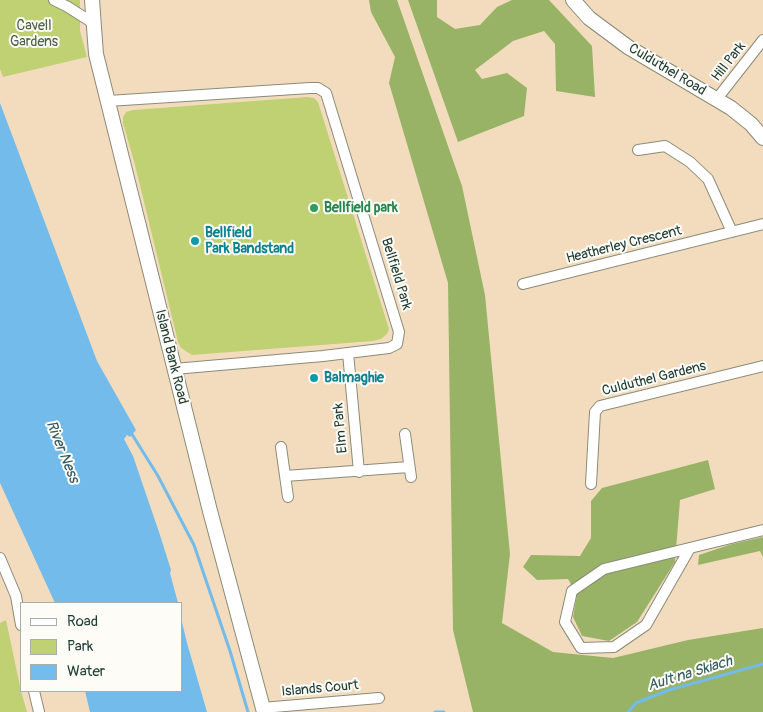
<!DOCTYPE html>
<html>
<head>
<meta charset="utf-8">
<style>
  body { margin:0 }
  #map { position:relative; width:763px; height:712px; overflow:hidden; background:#f3dcbe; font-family:Pangolin,sans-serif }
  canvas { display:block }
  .legend { position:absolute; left:20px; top:602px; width:162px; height:90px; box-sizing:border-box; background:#fdfcf7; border:1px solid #a4b0a9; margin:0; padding:6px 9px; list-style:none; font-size:15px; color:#1f3d34 }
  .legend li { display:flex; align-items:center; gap:10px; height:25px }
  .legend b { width:25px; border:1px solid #a4b0a9 }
</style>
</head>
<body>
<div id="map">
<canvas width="763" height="712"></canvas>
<ul class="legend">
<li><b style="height:6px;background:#fff"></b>Road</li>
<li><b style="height:14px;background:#c0d174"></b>Park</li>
<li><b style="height:14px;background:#72bbea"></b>Water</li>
</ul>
</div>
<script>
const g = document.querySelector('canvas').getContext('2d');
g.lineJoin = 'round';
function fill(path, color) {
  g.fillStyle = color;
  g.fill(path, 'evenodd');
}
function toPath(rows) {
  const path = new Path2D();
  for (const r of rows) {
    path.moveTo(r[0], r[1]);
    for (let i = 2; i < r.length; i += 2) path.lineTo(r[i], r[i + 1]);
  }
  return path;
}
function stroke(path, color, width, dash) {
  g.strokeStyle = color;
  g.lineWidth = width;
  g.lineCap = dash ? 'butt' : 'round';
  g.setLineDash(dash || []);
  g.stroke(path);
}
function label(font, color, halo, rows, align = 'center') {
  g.font = font + ' Pangolin,sans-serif';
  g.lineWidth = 4;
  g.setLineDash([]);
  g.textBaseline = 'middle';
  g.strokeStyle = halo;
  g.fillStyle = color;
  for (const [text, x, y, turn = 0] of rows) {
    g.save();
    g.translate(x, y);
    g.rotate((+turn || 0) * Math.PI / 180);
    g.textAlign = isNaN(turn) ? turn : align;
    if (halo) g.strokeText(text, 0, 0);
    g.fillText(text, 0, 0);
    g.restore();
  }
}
const green = toPath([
  [0,0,80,0,80,31,87,57,3,77,0,69],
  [307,97,314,98,318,102,389,329,387,334,381,339,373,341,192,355,181,348,178,342,135,165,123,123,123,117,126,112,133,110],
  [6,620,21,691,27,712,0,712,0,623]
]);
const forest = toPath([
  [369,0,397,0,462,186,485,295,510,554,502,623,553,652,613,658,688,640,763,628,763,712,473,712,453,630,448,283,389,83,395,57,371,12],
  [408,0,437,0,437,17,455,29,480,25,497,7,512,0,549,0,592,46,595,97,556,91,555,44,544,31,513,41,475,70,482,79,507,73,527,88,524,116,458,142],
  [708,460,715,489,680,500,675,562,637,622,609,641,582,636,573,617,577,595,568,579,537,580,523,567,531,555,580,556,591,538,591,501,602,488],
  [763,537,763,557,760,551,698,565,699,555,732,544]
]);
const water = toPath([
  [0,103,97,361,136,430,130,437,127,435,124,439,133,456,160,535,171,570,170,573,178,603,55,603,0,483],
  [181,618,187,643,207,712,90,712,85,691,181,691]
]);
const stream = toPath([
  [130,431,158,476,194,545,230,651,248,712],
  [435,712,444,712],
  [628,712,636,703,669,690,763,664]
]);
const street = toPath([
  [54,0,68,7,93,23],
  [716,100,763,40],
  [108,101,310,88,318,88,326,93,399,332,397,344,389,348,323,356,174,369],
  [638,150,665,146,690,162,708,179,732,232],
  [523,284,763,224],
  [348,353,359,472],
  [405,434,411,477],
  [281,447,288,497],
  [285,476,409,467],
  [591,484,595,412,600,406,763,366],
  [690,548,646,625,614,647,581,648,565,622,572,591,604,569,763,530],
  [0,558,16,596,21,625],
  [34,691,39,712],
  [262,708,379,698]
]);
const secondary = toPath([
  [92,0,96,54,210,511,264,712],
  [573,0,589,18,628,47,731,108,751,124,763,138]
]);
const markers = [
  [314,208,5,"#2e9e5b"],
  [195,241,5,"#0f9aa8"],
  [314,378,5,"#0f9aa8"]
];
const parkNames = [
  ["Cavell",34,26],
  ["Gardens",34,42]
];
const streetNames = [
  ["Hill Park",729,62,-52],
  ["Culduthel Road",667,70,31],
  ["Heatherley Crescent",624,245,-14],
  ["Bellfield Park",396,274,73],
  ["Island Bank Road",171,357,76],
  ["Culduthel Gardens",654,379,-14],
  ["Elm Park",341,428,-95],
  ["Islands Court",320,689,-5]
];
const leisureNames = [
  ["Bellfield park",324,208]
];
const cultureNames = [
  ["Bellfield",205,233],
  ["Park Bandstand",205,249],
  ["Balmaghie",324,378]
];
const waterNames = [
  ["River Ness",62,452,68],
  ["Ault na Skiach",690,674,-17]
];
fill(green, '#c0d174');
fill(forest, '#98b366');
fill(water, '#72bbea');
stroke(stream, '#72bbea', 3);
stroke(street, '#898c79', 12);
stroke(secondary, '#898c79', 16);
stroke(street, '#fff', 10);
stroke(secondary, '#fff', 14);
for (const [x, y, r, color] of markers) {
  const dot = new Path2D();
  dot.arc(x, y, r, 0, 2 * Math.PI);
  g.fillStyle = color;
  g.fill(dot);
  stroke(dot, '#fdfcf7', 2);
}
label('14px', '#476244', '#fdfcf7', parkNames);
label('14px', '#1f3d34', '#fdfcf7', streetNames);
label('bold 14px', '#27864d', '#fdfcf7', leisureNames, 'left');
label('bold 14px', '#0d838f', '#fdfcf7', cultureNames, 'left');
label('italic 15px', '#345c62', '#fdfcf7', waterNames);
</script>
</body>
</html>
